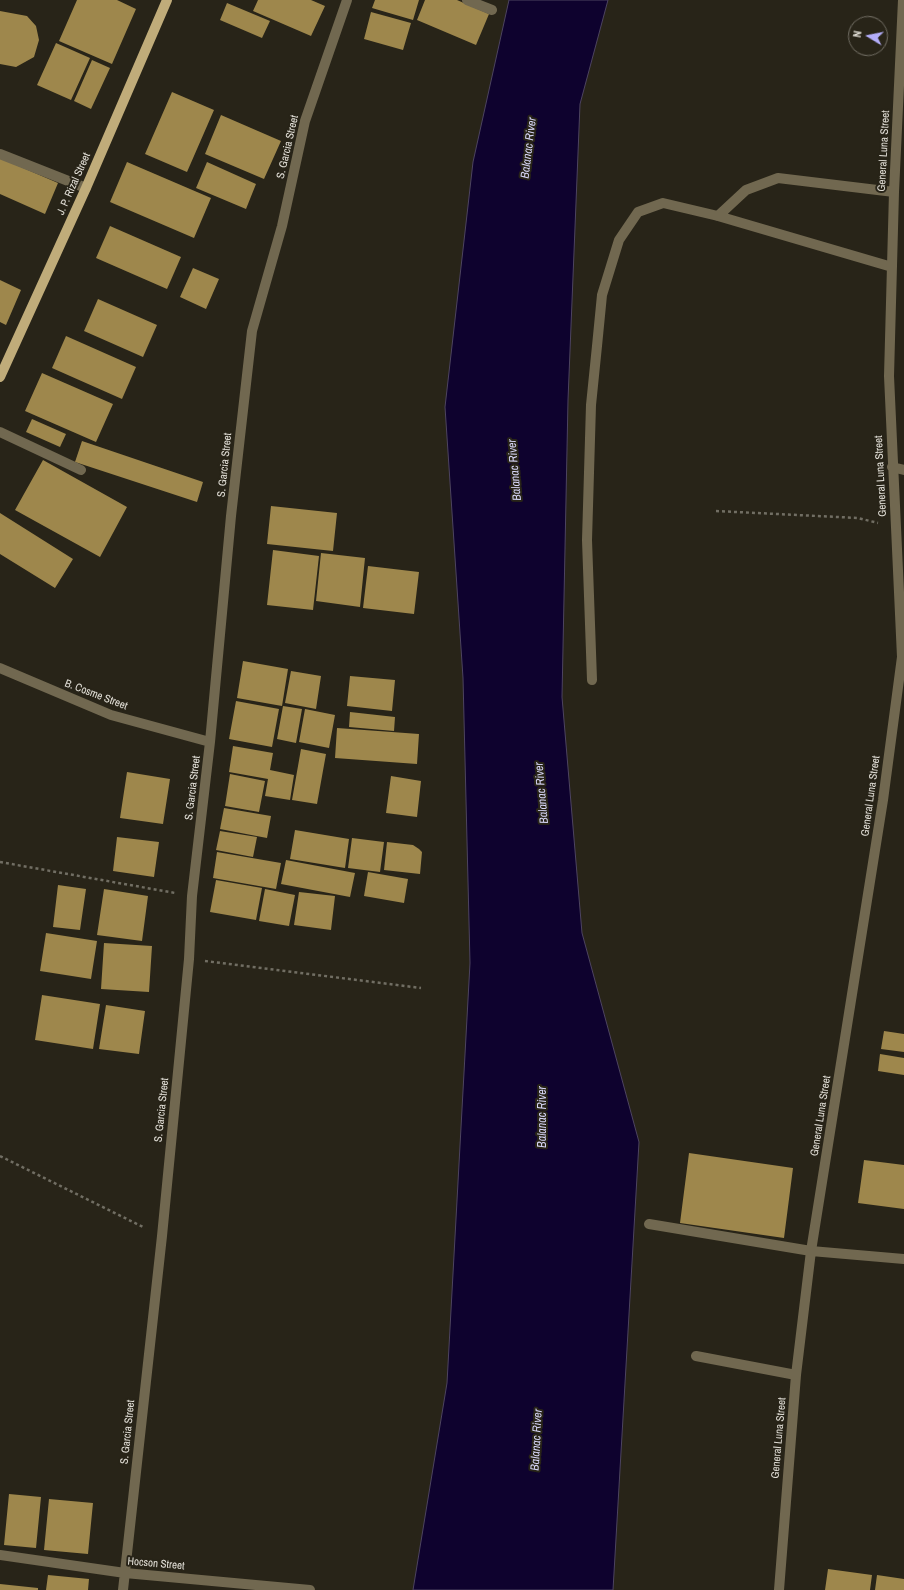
<!DOCTYPE html>
<html>
<head>
<meta charset="utf-8">
<style>
  body { margin:0 }
  #map { position:relative; width:904px; height:1590px; overflow:hidden; background:#282418; font-family:"Archivo Narrow",sans-serif }
  canvas { display:block }
  .north { position:absolute; left:848px; top:16px; width:40px; height:40px; box-sizing:border-box; background:#282418; border:1px solid #726e64; border-radius:50%; rotate:280deg; font-size:11px; font-weight:700; line-height:16px; text-align:center; color:#e1ded6 }
  .north::after { content:''; display:block; margin:auto; width:14px; height:18px; background:#b3adf9; clip-path:polygon(50% 0,100% 100%,50% 72%,0 100%) }
</style>
</head>
<body>
<div id="map">
<canvas width="904" height="1590"></canvas>
<div class="north">N</div>
</div>
<script>
const g = document.querySelector('canvas').getContext('2d');
g.lineJoin = 'round';
function fill(path, color) {
  g.fillStyle = color;
  g.fill(path, 'evenodd');
}
function toPath(rows) {
  const path = new Path2D();
  for (const r of rows) {
    path.moveTo(r[0], r[1]);
    for (let i = 2; i < r.length; i += 2) path.lineTo(r[i], r[i + 1]);
  }
  return path;
}
function stroke(path, color, width, dash) {
  g.strokeStyle = color;
  g.lineWidth = width;
  g.lineCap = dash ? 'butt' : 'round';
  g.setLineDash(dash || []);
  g.stroke(path);
}
function label(font, color, halo, rows, align = 'center') {
  g.font = font + ' "Archivo Narrow",sans-serif';
  g.lineWidth = 4;
  g.setLineDash([]);
  g.textBaseline = 'middle';
  g.strokeStyle = halo;
  g.fillStyle = color;
  for (const [text, x, y, turn = 0] of rows) {
    g.save();
    g.translate(x, y);
    g.rotate((+turn || 0) * Math.PI / 180);
    g.textAlign = isNaN(turn) ? turn : align;
    if (halo) g.strokeText(text, 0, 0);
    g.fillText(text, 0, 0);
    g.restore();
  }
}
const water = toPath([
  [509,0,608,0,580,104,568,400,562,697,582,933,639,1142,613,1590,413,1590,447,1383,470,963,463,678,445,407,473,162,509,0]
]);
const building = toPath([
  [77,0,117,0,136,9,112,64,59,41],
  [258,0,311,0,325,6,311,36,253,11],
  [375,0,419,0,413,20,372,8],
  [425,0,457,0,489,14,476,45,417,20],
  [227,3,270,21,262,38,220,20],
  [0,11,27,16,36,26,39,40,34,57,16,67,0,64],
  [371,12,411,23,403,50,364,39],
  [56,43,90,58,71,100,37,85],
  [92,60,110,68,91,109,74,101],
  [172,92,214,110,187,172,145,154],
  [221,115,281,141,264,179,205,154],
  [0,158,58,183,45,214,0,194],
  [127,162,211,198,194,238,110,202],
  [207,162,256,184,246,209,196,188],
  [110,226,181,257,167,289,96,258],
  [193,268,219,279,206,309,180,297],
  [0,280,21,290,6,325,0,322],
  [98,299,157,325,143,357,84,331],
  [66,336,136,367,122,399,52,368],
  [42,373,113,404,96,442,25,411],
  [32,419,66,434,60,447,26,432],
  [82,441,203,482,197,502,75,462],
  [43,460,127,507,100,557,15,510],
  [271,506,337,513,333,551,267,544],
  [0,513,73,559,55,588,0,554],
  [273,550,319,556,313,610,267,605],
  [321,553,365,558,360,607,316,601],
  [368,566,419,572,414,614,363,608],
  [243,661,288,669,282,706,237,698],
  [291,671,321,676,316,709,285,703],
  [350,676,395,680,392,711,347,706],
  [236,701,279,709,272,747,229,739],
  [283,706,302,709,296,743,277,739],
  [305,709,335,715,329,748,299,742],
  [350,712,395,717,394,731,349,727],
  [337,728,419,734,417,764,335,758],
  [233,746,273,753,270,770,294,775,290,800,265,796,268,779,229,772],
  [301,749,326,754,317,804,292,800],
  [127,772,170,779,163,824,120,818],
  [230,774,265,781,259,812,225,806],
  [391,776,421,781,417,817,386,813],
  [224,808,271,816,267,838,220,829],
  [295,830,349,839,345,868,290,859],
  [220,831,257,837,253,857,216,850],
  [117,837,159,842,154,877,113,871],
  [352,838,384,842,380,872,348,868],
  [387,842,413,845,419,849,422,852,420,874,384,870],
  [217,852,281,863,276,889,213,878],
  [286,860,355,873,350,897,281,884],
  [368,872,408,879,404,903,364,896],
  [216,880,262,888,256,920,210,912],
  [58,885,86,889,80,930,53,927],
  [104,889,148,896,142,941,97,935],
  [265,889,295,895,289,926,259,921],
  [299,892,335,896,331,930,294,925],
  [46,933,97,941,91,979,40,971],
  [104,943,152,946,149,992,101,989],
  [42,995,100,1004,93,1049,35,1040],
  [106,1005,145,1011,139,1054,99,1049],
  [884,1031,904,1034,904,1052,881,1049],
  [880,1054,904,1058,904,1075,878,1071],
  [689,1153,793,1168,784,1238,680,1223],
  [864,1160,904,1165,904,1209,858,1203],
  [9,1494,41,1497,36,1548,4,1545],
  [49,1499,93,1503,88,1554,44,1550],
  [828,1569,872,1575,870,1590,825,1590],
  [48,1575,89,1579,88,1590,46,1590],
  [877,1575,904,1579,904,1590,875,1590],
  [0,1584,38,1588,38,1590,0,1590]
]);
const path = toPath([
  [716,511,858,518,878,523],
  [0,862,175,893],
  [205,961,421,988],
  [0,1156,145,1228]
]);
const minor = toPath([
  [467,0,492,10],
  [0,154,86,188],
  [718,216,746,190,778,178,894,192],
  [0,432,81,470],
  [892,467,904,470],
  [0,668,111,715,210,742],
  [592,680,587,540,591,405,597,346,602,295,619,240,638,212,663,203,718,216,892,267],
  [649,1224,811,1251,904,1259],
  [696,1356,796,1375],
  [0,1555,125,1573,310,1590],
  [123,1590,162,1236,189,959,192,896,210,742,231,516,252,331,282,226,305,121,347,0],
  [779,1590,796,1375,811,1251,883,800,902,657,889,376,894,192,903,0]
]);
const major = toPath([
  [0,377,86,188,167,0]
]);
const streetNames = [
  ["S. Garcia Street",288,147,-77],
  ["General Luna Street",884,151,-87],
  ["J. P. Rizal Street",74,184,-66],
  ["S. Garcia Street",225,465,-84],
  ["General Luna Street",881,476,-93],
  ["B. Cosme Street",96,695,21],
  ["S. Garcia Street",193,788,-83],
  ["General Luna Street",871,796,-82],
  ["S. Garcia Street",162,1110,-84],
  ["General Luna Street",821,1116,-81],
  ["S. Garcia Street",128,1432,-84],
  ["General Luna Street",779,1438,-85],
  ["Hocson Street",156,1564,5]
];
const waterNames = [
  ["Balanac River",529,148,-83],
  ["Balanac River",515,470,-95],
  ["Balanac River",542,793,-95],
  ["Balanac River",543,1117,-90],
  ["Balanac River",537,1440,-87]
];
fill(water, '#0e022e');
stroke(water, '#4d4460', 1);
fill(building, '#9e874c');
stroke(path, '#716e63', 2.5, [3, 3]);
stroke(minor, '#716850', 10);
stroke(major, '#c0ac7a', 10);
label('11px', '#e1ded6', '#282418', streetNames);
label('italic 12px', '#d6d5f6', '#282418', waterNames);
</script>
</body>
</html>
